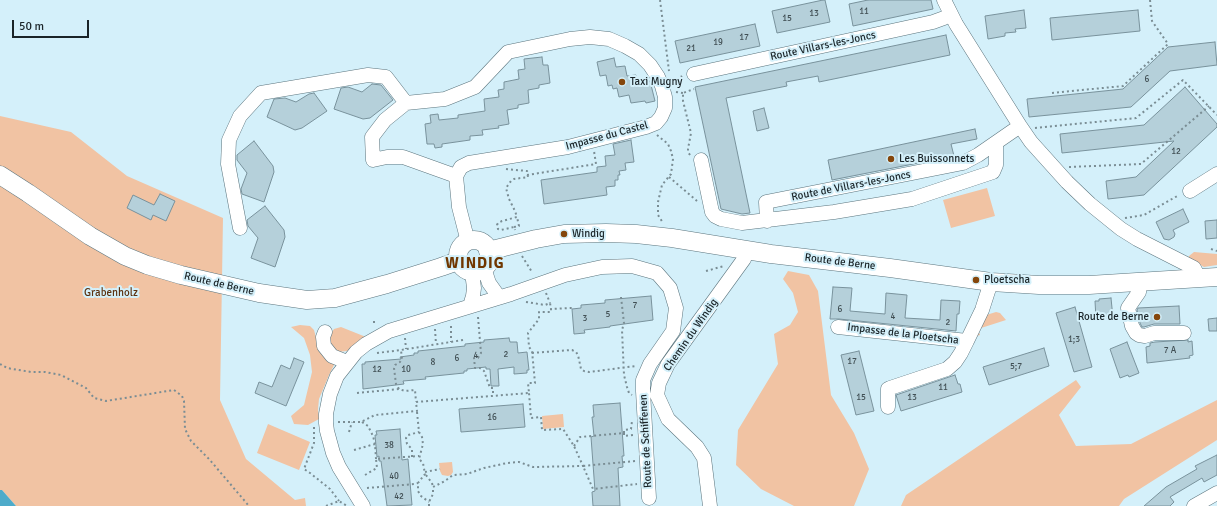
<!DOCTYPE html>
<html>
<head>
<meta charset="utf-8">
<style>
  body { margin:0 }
  #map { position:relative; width:1217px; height:506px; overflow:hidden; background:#d4f0fa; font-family:Signika,sans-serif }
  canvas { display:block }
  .scale { position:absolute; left:12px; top:20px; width:77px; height:18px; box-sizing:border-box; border:2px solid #1a2428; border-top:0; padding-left:5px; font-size:12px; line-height:14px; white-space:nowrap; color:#1a2428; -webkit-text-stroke:3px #d4f0fa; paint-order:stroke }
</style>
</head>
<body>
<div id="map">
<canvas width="1217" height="506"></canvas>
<div class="scale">50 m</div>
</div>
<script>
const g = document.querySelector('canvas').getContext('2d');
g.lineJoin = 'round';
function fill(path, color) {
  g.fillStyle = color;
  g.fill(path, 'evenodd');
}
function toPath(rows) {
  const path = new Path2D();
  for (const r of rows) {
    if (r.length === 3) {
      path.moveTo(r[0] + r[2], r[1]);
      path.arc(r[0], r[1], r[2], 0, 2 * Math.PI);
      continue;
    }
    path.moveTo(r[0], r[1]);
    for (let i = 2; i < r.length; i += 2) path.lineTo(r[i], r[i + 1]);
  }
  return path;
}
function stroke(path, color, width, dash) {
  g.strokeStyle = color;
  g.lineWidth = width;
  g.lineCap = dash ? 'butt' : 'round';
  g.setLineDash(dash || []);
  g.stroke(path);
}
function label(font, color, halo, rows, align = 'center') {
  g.font = font + ' Signika,sans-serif';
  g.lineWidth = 4;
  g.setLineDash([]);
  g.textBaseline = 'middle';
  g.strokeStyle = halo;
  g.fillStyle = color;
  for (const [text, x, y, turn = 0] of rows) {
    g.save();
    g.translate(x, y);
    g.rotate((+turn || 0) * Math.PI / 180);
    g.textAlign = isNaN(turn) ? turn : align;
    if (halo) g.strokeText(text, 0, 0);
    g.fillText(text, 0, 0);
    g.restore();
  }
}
const green = toPath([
  [0,116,71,132,127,176,223,218,220,400,246,459,295,500,305,498,306,506,16,506,2,490,0,490],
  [987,188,995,216,951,228,943,200],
  [1194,252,1217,254,1217,265,1204,267,1188,258,1189,256],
  [788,271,809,275,818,291,831,395,854,433,869,469,854,506,794,506,761,489,736,465,738,430,778,364,774,334,790,325,798,312,793,293,783,279],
  [996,312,1000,313,1006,320,978,329,980,335,974,337,983,316],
  [300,325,310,326,314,330,319,349,335,363,329,375,319,399,318,409,319,419,308,425,294,424,291,416,304,405,312,372,310,355,304,338,291,327],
  [341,327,366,337,347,351,338,352,329,343,330,335,334,329],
  [1076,380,1081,387,1059,415,1076,446,1131,444,1217,400,1217,440,1124,499,1119,506,901,506,906,495],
  [563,414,564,427,543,429,542,416],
  [268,424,310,442,299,470,257,453],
  [452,462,453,472,451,475,448,476,442,475,440,471,439,463]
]);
const water = toPath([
  [0,490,2,490,16,506,0,506]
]);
const building = toPath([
  [823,0,825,0,830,22,777,33,772,11,823,0],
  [868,0,931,0,933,9,853,26,849,4,868,0],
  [1024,10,1026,28,1015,29,1016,32,1005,33,1005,36,988,39,985,16,1024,10],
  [1138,10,1140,31,1052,40,1050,18,1138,10],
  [755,24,760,46,680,63,675,41,755,24],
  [946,35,950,55,819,82,818,76,786,82,787,86,726,98,750,213,742,214,721,209,695,87,946,35],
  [1215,42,1217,65,1170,71,1131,107,1029,117,1027,99,1123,89,1168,47,1215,42],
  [542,57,543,65,548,65,550,83,539,85,539,88,528,90,529,103,518,105,518,108,507,110,509,124,498,126,499,128,482,130,483,135,470,136,470,140,442,144,442,147,435,148,434,144,427,144,425,124,431,123,430,115,438,114,439,120,458,118,458,115,485,111,484,99,499,97,498,90,504,89,504,82,519,79,518,70,525,69,524,59,542,57],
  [614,58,616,67,625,66,627,76,636,75,637,83,650,81,655,101,646,103,645,101,631,103,629,95,619,97,617,88,613,89,612,85,608,86,606,75,600,76,597,62,614,58],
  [372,84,381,85,393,100,370,118,363,119,334,109,341,88,348,87,362,92,372,84],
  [1185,87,1217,124,1217,127,1144,195,1108,199,1106,181,1136,177,1174,141,1062,153,1060,134,1144,125,1185,87],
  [314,93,327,111,302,128,295,130,267,117,274,99,285,98,296,102,309,94,314,93],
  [764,108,769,128,757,131,753,111,764,108],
  [975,129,977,139,951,144,954,156,832,180,828,160,975,129],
  [631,140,634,162,625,163,626,170,619,171,620,175,618,175,618,180,615,180,615,186,606,187,607,195,544,204,541,180,597,172,597,167,606,166,605,156,615,155,613,144,631,140],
  [254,141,273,166,274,172,264,202,242,194,241,189,247,173,237,160,237,155,254,141],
  [160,194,175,201,166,221,153,215,151,220,127,208,133,195,154,205,160,194],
  [265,206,284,230,285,237,275,267,251,258,258,238,248,226,247,220,265,206],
  [1183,209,1189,222,1173,230,1175,234,1174,237,1169,240,1164,239,1156,222,1183,209],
  [1217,220,1217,238,1206,239,1205,221,1217,220],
  [833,287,852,288,850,311,885,314,886,293,907,295,905,318,940,320,941,300,960,301,959,314,957,314,956,331,839,319,830,319,833,287],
  [651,296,653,320,610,326,610,327,584,330,585,333,574,334,572,309,581,308,581,305,605,303,605,300,651,296],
  [1111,298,1113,318,1096,319,1095,301,1099,301,1099,299,1111,298],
  [1179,306,1180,324,1154,324,1144,327,1142,327,1140,323,1137,310,1138,308,1179,306],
  [1075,307,1092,367,1074,372,1056,313,1075,307],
  [1217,318,1217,331,1209,331,1208,319,1217,318],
  [509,338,510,342,517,342,518,353,527,352,529,370,527,370,527,373,514,374,514,367,498,369,499,386,491,386,490,369,486,369,486,367,467,369,467,371,464,371,464,373,425,377,426,379,403,381,404,384,363,389,362,364,365,364,365,362,401,359,400,357,414,355,414,353,418,353,418,351,465,346,465,344,484,342,484,340,509,338],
  [1188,340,1188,342,1192,341,1193,355,1189,356,1190,358,1147,363,1146,347,1150,346,1150,343,1155,342,1188,340],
  [1127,342,1139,373,1129,377,1128,375,1120,378,1110,349,1127,342],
  [1044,348,1049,366,989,385,983,367,1044,348],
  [859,351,874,411,856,415,841,355,859,351],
  [294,358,304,362,286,406,255,393,259,382,272,387,281,365,290,369,294,358],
  [955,375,958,384,960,384,962,392,901,411,896,395,955,375],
  [620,403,624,456,622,456,623,467,618,468,620,506,593,506,592,492,595,491,591,437,594,436,592,417,594,417,593,405,620,403],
  [523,404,525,427,461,432,459,409,523,404],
  [400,429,402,460,408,459,412,505,387,506,381,461,379,461,379,456,377,457,375,435,377,435,376,431,400,429],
  [1217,455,1217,475,1204,482,1202,478,1170,497,1174,502,1170,506,1144,506,1166,487,1197,469,1195,466,1217,455]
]);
const path = toPath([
  [660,0,669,71],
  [673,83,682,76],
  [676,92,683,93],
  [1052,93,1123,86,1168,44,1152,21,1150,0],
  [1035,128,1136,118,1183,80,1217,115],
  [657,135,668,144,671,151,673,159,671,174,662,185,658,202,658,215,663,223],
  [690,155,688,152,688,149,691,133,683,101,683,93,694,89],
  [1069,167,1141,164,1209,106],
  [506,169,527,171,528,177,514,179,511,181,506,188,509,199,515,211,517,217,502,221,498,223,497,225,498,229,501,230,514,227,515,230],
  [527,175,596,164,594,151],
  [669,177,697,201],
  [1125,218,1144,215,1179,195],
  [514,227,519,226,517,217],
  [1211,249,1217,251],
  [522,256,532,272],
  [706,271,724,266],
  [546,293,550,303],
  [621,297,624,323,622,330,624,375,627,387,629,393,632,395],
  [526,302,545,305,550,303,551,309],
  [478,317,481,353,478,358,474,358,475,368,480,368,484,371,490,388,493,388,493,396],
  [374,321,374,326],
  [451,326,451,342],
  [435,329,436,344],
  [405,338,406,349],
  [377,353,401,350,463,340],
  [532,353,558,351,572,350,576,352,578,355,581,369,584,371,589,372,636,366],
  [0,364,7,368,31,372,45,372,61,375,86,388,94,398,106,401,174,390,182,396,184,401,185,429,191,441,209,459,249,506],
  [399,389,396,384,394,368,395,365,400,362,402,359,401,350],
  [357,393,399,389,405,391,415,390,416,402],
  [417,412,419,432,422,437,423,444,419,459,423,463,425,474,418,483,418,491,421,496,429,502],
  [338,422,361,422,375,415,417,411,416,402,529,393,528,383,535,383,532,351,529,347,528,333,539,319,539,312,551,312,551,309,572,308],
  [362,422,368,426,373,436,375,444],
  [314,427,314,443,304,469,310,473,330,489,339,501],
  [349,432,352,422],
  [624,433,624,430,631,429,632,421],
  [574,446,580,437,624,433,624,436,633,435],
  [354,450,375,444,376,459],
  [412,457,412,449,407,444,406,438,408,435,419,432],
  [635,461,583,466,593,489,637,484],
  [425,472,440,469],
  [365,475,377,468,376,459,419,456],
  [426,475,432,483,433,487],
  [367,488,415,484,418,483],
  [326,506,339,501,347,506],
  [429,506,429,502,433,494,433,487,445,481,453,475,467,474,484,468,507,463,519,462,533,467,583,466,574,446,563,429,542,430,541,417,531,418,529,393]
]);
const minor = toPath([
  [944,0,956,24,1020,126,1031,142,1067,182,1090,204,1121,229,1137,239,1194,268,1199,278],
  [590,37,609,39,625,46,639,54,650,65,658,77,662,86,665,97,665,108,661,117,656,123,646,127,568,147,469,163,461,167,456,176,403,157,387,157,373,160,372,137,385,120,406,103,445,99,475,87,508,52,570,39,590,37],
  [694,74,933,22,944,18,951,14],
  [701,160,712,212,715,216,721,219,742,223,834,212,912,199,993,172,996,165,996,143],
  [456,176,459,207,468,242],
  [1190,191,1217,174],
  [767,221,766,202,963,163,978,155,1020,126],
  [240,228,228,164,229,140,240,116,261,93,368,75,386,77,406,103],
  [484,268,489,283,499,297],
  [1140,282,1139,292,1128,308,1132,326,1136,333,1139,335,1145,336,1154,333,1184,333],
  [470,306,473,296,474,288,472,272],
  [838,327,967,341,982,310,991,282],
  [325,332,323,337,324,346,332,356,347,362],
  [888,407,888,389,890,388,947,369,955,362,961,353,967,341],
  [363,506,339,467,333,453,327,431,326,423,326,414,330,394,337,376,356,352,366,344,389,331,511,294,565,275,602,267,632,266,657,273,670,288,676,308,673,331,650,364,643,380,643,391,649,498],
  [710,506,704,458,697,447,668,419,657,395,659,383,668,364,744,259,747,250],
  [1194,506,1217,493]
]);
const major = toPath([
  [0,175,28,193,90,236,125,256,147,265,181,275,259,293,307,300,335,298,387,284,441,267,458,261],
  [474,256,16],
  [488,251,536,239,564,234,606,233,636,234,672,238,771,254,890,268,991,282,1039,285,1089,285,1217,277]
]);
const markers = [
  [622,82,4,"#85460b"],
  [891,159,4,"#85460b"],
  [564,234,4,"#85460b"],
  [976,280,4,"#85460b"],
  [1157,317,4,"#85460b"]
];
const numberNames = [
  ["11",864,12],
  ["13",814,14],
  ["15",787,19],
  ["17",744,38],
  ["19",718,43],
  ["21",691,49],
  ["6",1147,80],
  ["12",1176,152],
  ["7",635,306],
  ["6",840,310],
  ["5",608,315],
  ["4",893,317],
  ["3",585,319],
  ["2",948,323],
  ["1;3",1074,340],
  ["7 A",1170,351],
  ["2",506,355],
  ["4",476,356],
  ["6",457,359],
  ["17",852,362],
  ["8",433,363],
  ["5;7",1016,367],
  ["12",377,370],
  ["10",406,370],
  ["11",943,388],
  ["15",861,398],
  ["13",912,398],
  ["16",492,418],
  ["38",389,446],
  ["40",394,477],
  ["42",399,497]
];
const streetNames = [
  ["Route Villars-les-Joncs",823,46,-12],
  ["Impasse du Castel",607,136,-15],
  ["Route de Villars-les-Joncs",851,186,-11],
  ["Route de Berne",840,262,7],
  ["Route de Berne",219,284,13],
  ["Impasse de la Ploetscha",903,334,7],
  ["Chemin du Windig",691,335,-55],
  ["Route de Schiffenen",646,441,-93]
];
const poiNames = [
  ["Taxi Mugny",630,82],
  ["Les Buissonnets",899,159],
  ["Windig",572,234],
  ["Ploetscha",984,280],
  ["Route de Berne",1149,317,"right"]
];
const parkNames = [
  ["Grabenholz",111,293]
];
const districtNames = [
  ["WINDIG",475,264]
];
fill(green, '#f1c3a3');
fill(water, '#4eabca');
fill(building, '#b5d0da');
stroke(building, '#79929c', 1);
stroke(minor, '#5c757e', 15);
stroke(major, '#5c757e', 19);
stroke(path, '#7a8d94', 2, [2, 3]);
stroke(minor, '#fff', 14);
stroke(major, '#fff', 18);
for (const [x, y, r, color] of markers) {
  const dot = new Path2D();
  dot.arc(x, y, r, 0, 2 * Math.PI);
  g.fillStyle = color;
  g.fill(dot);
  stroke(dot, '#d4f0fa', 1.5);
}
label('9px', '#414f54', null, numberNames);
label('11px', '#1a2428', '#d4f0fa', streetNames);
label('11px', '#1a2428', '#d4f0fa', poiNames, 'left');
label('11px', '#5c310f', '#d4f0fa', parkNames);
g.letterSpacing = '1px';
label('bold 15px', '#703700', '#d4f0fa', districtNames);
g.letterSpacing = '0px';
</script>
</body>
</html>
